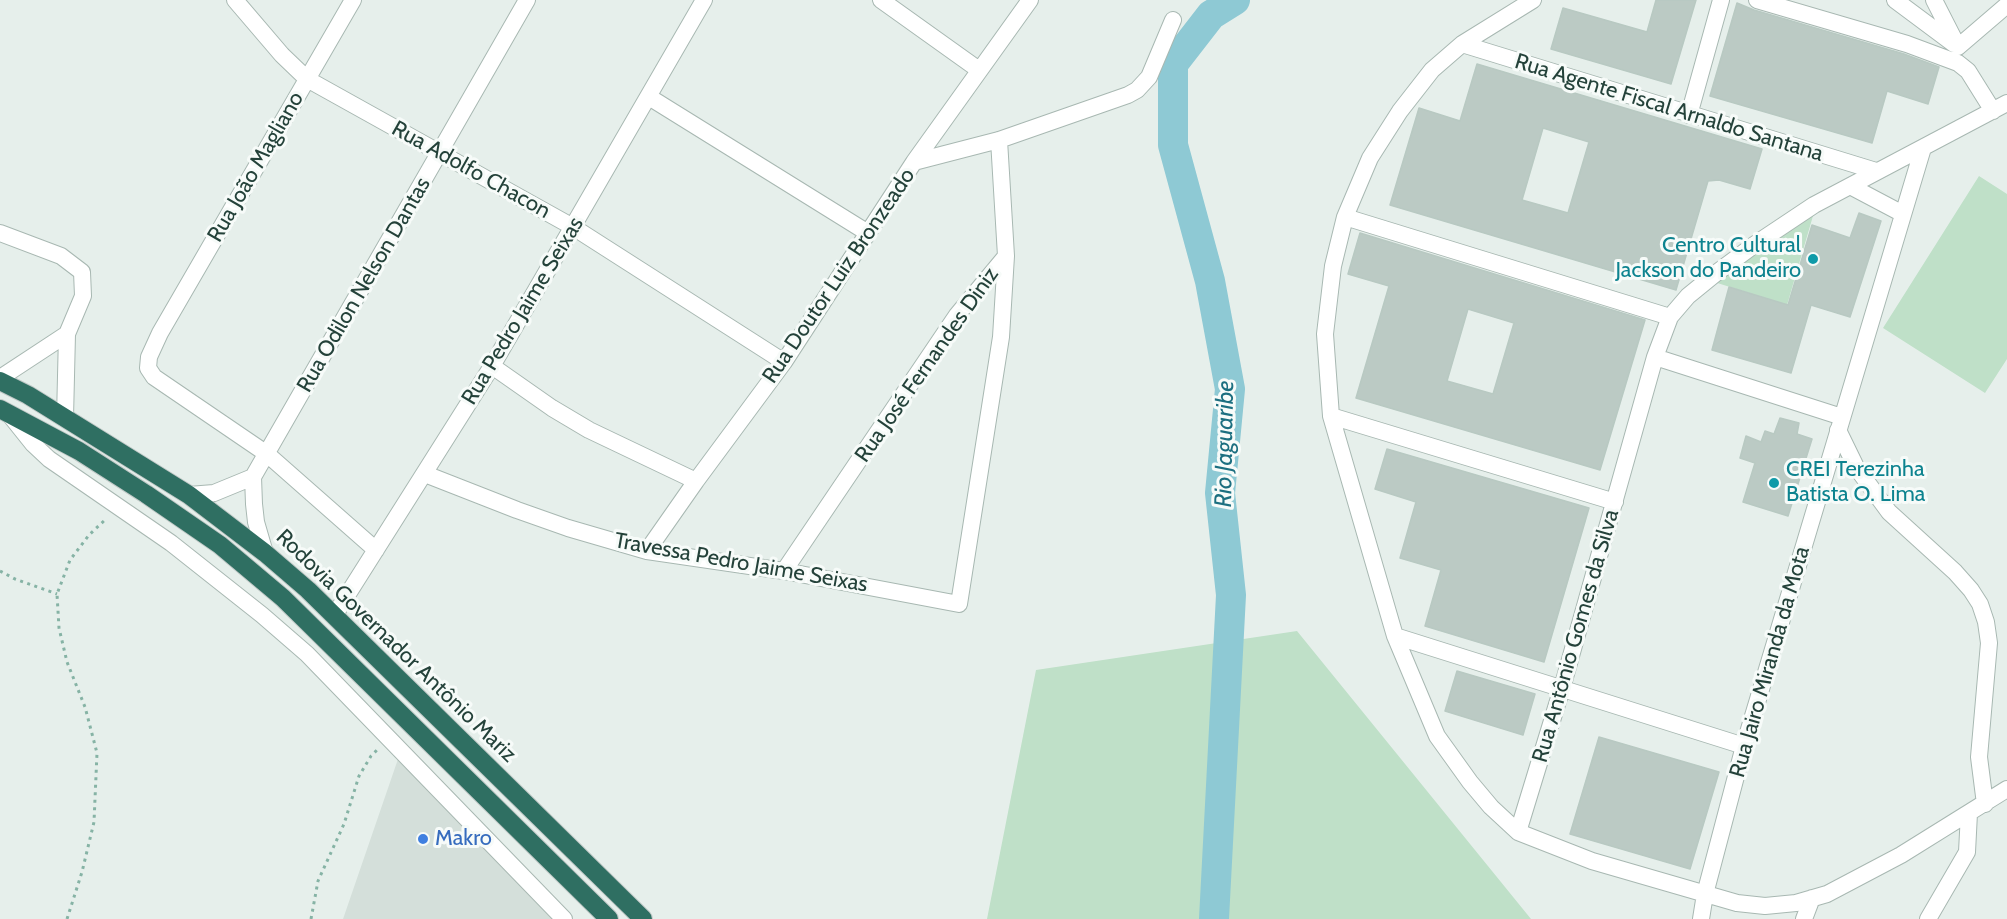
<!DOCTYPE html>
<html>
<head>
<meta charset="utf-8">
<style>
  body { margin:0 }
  canvas { display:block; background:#e6efeb }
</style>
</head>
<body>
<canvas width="2007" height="919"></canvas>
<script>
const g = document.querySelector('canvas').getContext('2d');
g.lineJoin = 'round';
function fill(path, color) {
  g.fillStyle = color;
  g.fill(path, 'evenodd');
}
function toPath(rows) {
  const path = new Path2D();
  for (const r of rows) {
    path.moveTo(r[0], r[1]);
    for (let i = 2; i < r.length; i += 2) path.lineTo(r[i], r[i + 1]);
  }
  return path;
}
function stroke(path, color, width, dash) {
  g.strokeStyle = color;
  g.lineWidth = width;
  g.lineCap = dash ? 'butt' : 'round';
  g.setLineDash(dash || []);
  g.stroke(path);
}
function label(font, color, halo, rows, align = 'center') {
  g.font = font + ' Cabin,sans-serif';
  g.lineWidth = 6;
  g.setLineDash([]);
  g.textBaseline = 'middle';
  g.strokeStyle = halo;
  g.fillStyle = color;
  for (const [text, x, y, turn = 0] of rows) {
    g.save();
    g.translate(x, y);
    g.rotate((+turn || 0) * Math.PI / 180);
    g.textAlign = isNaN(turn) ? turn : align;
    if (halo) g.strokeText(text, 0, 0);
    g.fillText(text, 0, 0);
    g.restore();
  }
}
const built = toPath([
  [398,759,554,919,343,919]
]);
const green = toPath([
  [1979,176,2007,194,2007,359,1985,393,1883,328],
  [1815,209,1787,305,1711,281],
  [1297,631,1531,919,987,919,1036,670]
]);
const river = toPath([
  [1214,919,1231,595,1220,493,1230,389,1210,281,1173,145,1173,64,1211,15,1235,0]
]);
const building = toPath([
  [1656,0,1696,0,1671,84,1551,49,1563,8,1647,32,1656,0],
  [1737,3,1754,10,1904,54,1939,67,1928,104,1887,91,1872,143,1710,96,1737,3],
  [1477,64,1762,149,1750,189,1719,180,1708,181,1676,290,1390,205,1419,108,1460,121,1477,64],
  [1543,128,1589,142,1568,213,1522,200,1543,128],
  [1859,213,1881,221,1850,317,1811,305,1791,373,1712,350,1729,287,1788,305,1812,225,1850,238,1859,213],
  [1360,233,1645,320,1600,470,1356,398,1389,286,1348,274,1360,233],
  [1468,309,1514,323,1493,394,1447,381,1468,309],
  [1780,418,1799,423,1797,434,1812,439,1788,516,1743,502,1755,463,1740,458,1746,436,1761,442,1765,431,1774,434,1780,418],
  [1387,449,1589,508,1544,662,1425,626,1441,570,1400,558,1416,502,1375,489,1387,449],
  [1457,671,1535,694,1523,735,1445,711,1457,671],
  [1599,737,1719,772,1690,869,1570,834,1599,737]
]);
const path = toPath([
  [0,571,15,579,57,594],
  [67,919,82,872,94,822,97,753,85,707,67,662,59,628,57,594,70,560,89,535,107,518],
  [311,919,318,881,344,824,359,776,371,756,378,749]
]);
const minor = toPath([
  [235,0,282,55,307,79,573,227,784,362],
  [353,0,160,333,149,357,148,368,154,377,267,454,376,550],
  [881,0,979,70],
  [1533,0,1462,44,1432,70,1400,111,1370,158,1345,217,1333,266,1325,334,1331,416,1395,636,1437,736,1470,782,1491,807,1518,832,1592,861,1737,903,1765,906,1796,903,1827,894,1901,855,2007,789],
  [1757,0,1907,44,1958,63,1968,71,1993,111],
  [1895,0,1954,44],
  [1934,0,1958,47,2007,5],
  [1462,44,1876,171],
  [649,97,868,233],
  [1689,115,1721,0],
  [914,162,999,140,1128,95,1137,90,1149,77,1173,20],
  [1850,186,1903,214],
  [1345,217,1670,317],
  [0,233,61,256,82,272,83,296,67,334,0,378],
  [1655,357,1842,417],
  [492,366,552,408,589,430,696,481],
  [9,414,33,444,49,459,171,543,262,615,307,654,564,919],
  [1331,416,1615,502],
  [65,418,67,334],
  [1838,430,1856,467,1889,512,1955,572,1971,590,1980,604,1986,622,1989,643,1979,757,1985,804],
  [425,474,517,510,568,528,647,551,784,571,959,604,1001,337,1006,256,999,140],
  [253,477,254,504,256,522,265,553],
  [189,495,214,493,253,477,527,0],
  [647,551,696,481,784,362,914,162,1030,0],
  [784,571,957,315,1006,256],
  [334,616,492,366,704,0],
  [1395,636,1744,746],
  [1518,832,1562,688,1655,357,1670,317,1688,296,1715,274,1754,245,1814,205,2007,103],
  [1701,919,1705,894,1744,746,1923,148],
  [1804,919,1812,898],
  [1928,919,1967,852,1969,813]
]);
const highway = toPath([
  [0,381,28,395,189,495,265,553,308,590,643,919],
  [0,409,79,451,146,494,220,545,283,598,609,919]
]);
const markers = [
  [1813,259,6,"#0f9aa8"],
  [1774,483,6,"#0f9aa8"],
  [423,839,6,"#3f7fe0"]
];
const streetNames = [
  ["Rua Agente Fiscal Arnaldo Santana",1669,108,17],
  ["Rua João Magliano",256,167,-60],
  ["Rua Adolfo Chacon",471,170,29],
  ["Rua Doutor Luiz Bronzeado",839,276,-56],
  ["Rua Odilon Nelson Dantas",364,285,-60],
  ["Rua Pedro Jaime Seixas",523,311,-59],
  ["Rua José Fernandes Diniz",927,365,-55],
  ["Travessa Pedro Jaime Seixas",741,563,10],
  ["Rua Antônio Gomes da Silva",1576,636,-74],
  ["Rodovia Governador Antônio Mariz",396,646,44],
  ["Rua Jairo Miranda da Mota",1770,662,-74]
];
const cultureNames = [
  ["Centro Cultural",1801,246],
  ["Jackson do Pandeiro",1801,271],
  ["CREI Terezinha",1786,470,"left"],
  ["Batista O. Lima",1786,495,"left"]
];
const shopNames = [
  ["Makro",435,839]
];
const waterNames = [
  ["Rio Jaguaribe",1225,444,-89]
];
fill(built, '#d4dfda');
fill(green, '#bfe0c8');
stroke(river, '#8ec9d4', 30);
fill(building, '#bbcac4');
stroke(building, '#b8c9c2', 1.5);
stroke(minor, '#a8b8b2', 18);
stroke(highway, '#c2cac8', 20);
stroke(path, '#86b3a5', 3, [3, 4.5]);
stroke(minor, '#fff', 16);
stroke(highway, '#2f6f62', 18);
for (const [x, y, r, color] of markers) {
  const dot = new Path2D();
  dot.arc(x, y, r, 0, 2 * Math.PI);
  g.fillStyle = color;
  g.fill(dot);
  stroke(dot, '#f7fbf9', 2);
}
label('22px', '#24423a', '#f7fbf9', streetNames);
label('22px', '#0d838f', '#f7fbf9', cultureNames, 'right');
label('22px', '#366cbe', '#f7fbf9', shopNames, 'left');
label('italic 24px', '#1c6f80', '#f7fbf9', waterNames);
</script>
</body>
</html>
